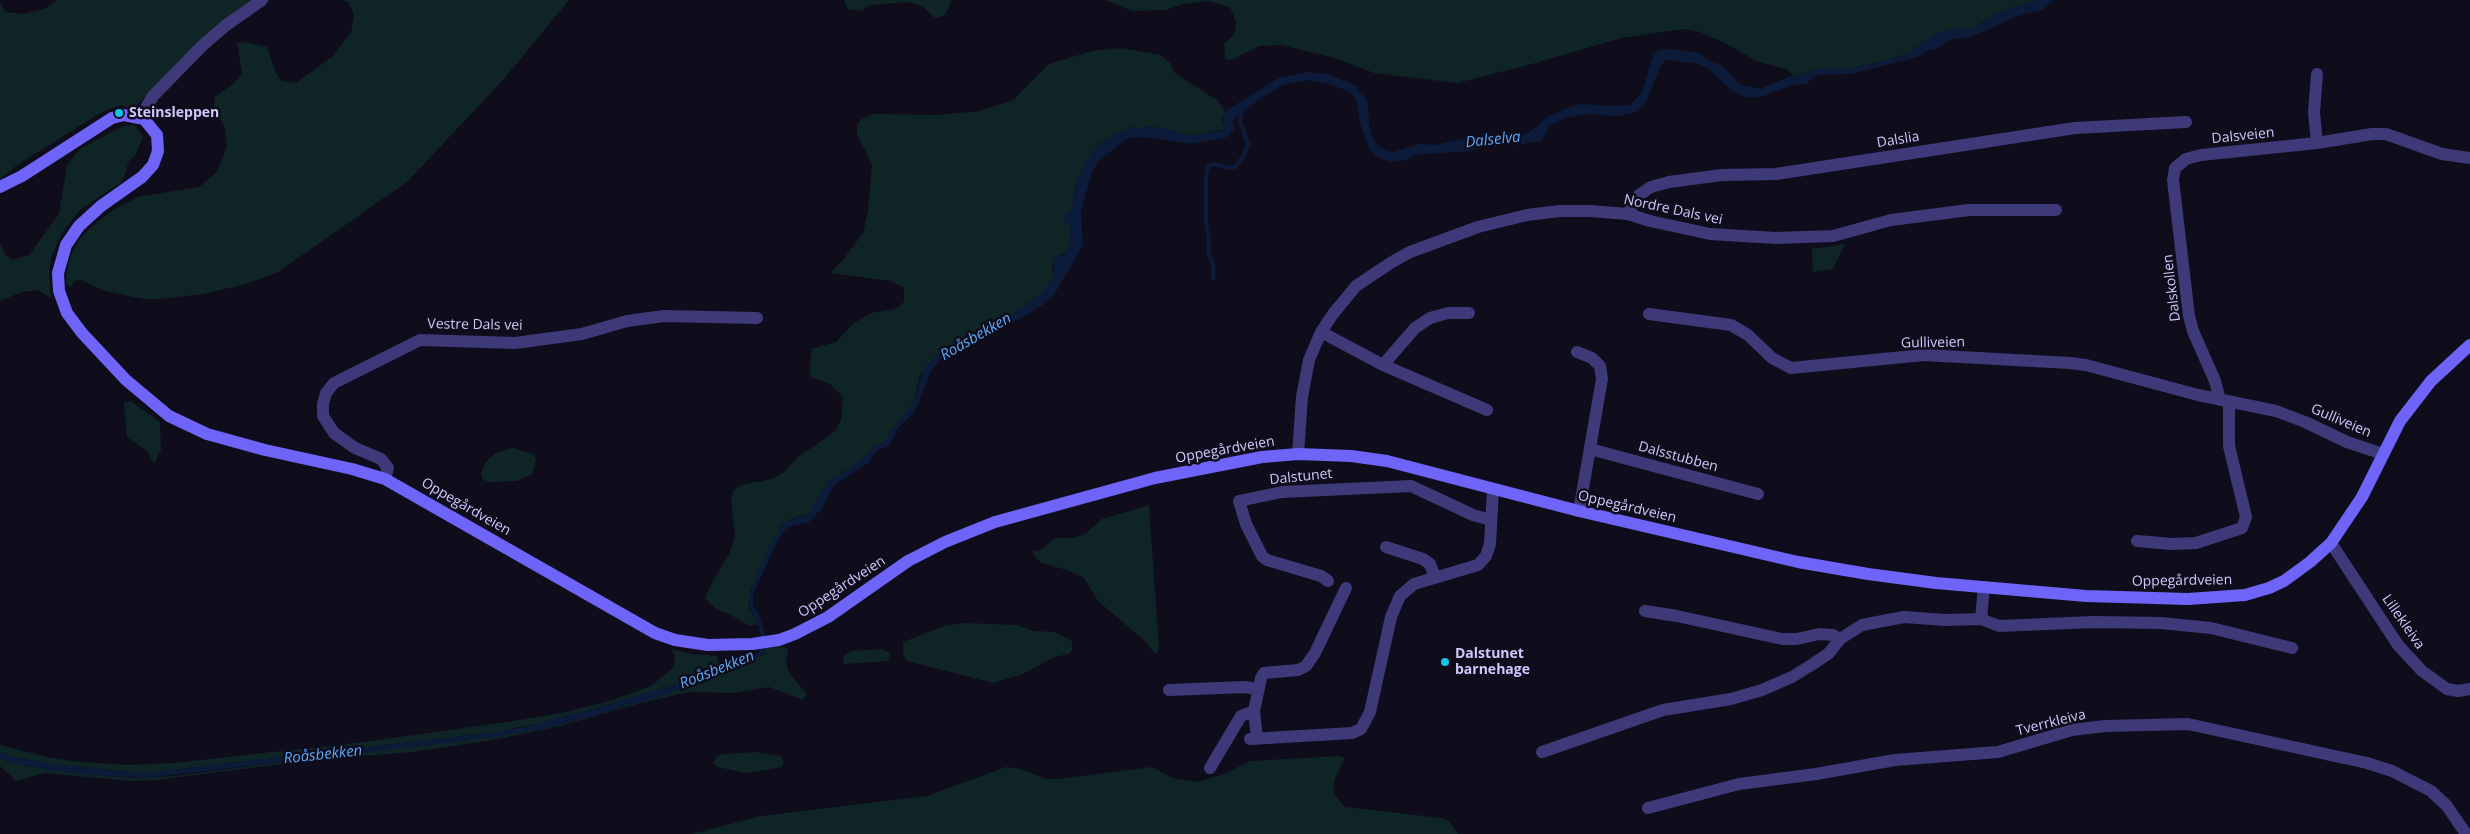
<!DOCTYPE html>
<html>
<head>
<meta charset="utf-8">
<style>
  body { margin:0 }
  canvas { display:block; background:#0f0c1b }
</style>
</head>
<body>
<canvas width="2470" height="834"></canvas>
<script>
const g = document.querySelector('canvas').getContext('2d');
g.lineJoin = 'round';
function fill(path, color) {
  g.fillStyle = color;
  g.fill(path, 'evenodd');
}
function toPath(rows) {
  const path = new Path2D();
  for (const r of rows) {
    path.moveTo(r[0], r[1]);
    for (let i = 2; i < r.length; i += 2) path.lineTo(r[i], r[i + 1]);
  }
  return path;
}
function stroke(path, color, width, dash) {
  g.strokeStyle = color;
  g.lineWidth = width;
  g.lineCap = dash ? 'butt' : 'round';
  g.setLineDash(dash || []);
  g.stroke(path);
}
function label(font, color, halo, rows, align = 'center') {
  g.font = font + ' "Open Sans",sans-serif';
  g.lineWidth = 5;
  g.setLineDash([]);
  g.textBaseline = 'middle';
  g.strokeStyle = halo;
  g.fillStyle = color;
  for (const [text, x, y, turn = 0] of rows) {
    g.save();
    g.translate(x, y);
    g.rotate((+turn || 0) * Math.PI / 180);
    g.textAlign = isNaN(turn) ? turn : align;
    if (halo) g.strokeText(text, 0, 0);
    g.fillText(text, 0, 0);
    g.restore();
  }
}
const green = toPath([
  [58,0,255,0,203,39,139,103,129,109,122,105,102,112,16,166,0,179,0,2,5,12,23,14,44,9],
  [342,0,569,0,504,79,407,182,278,272,246,284,203,294,162,299,144,299,105,291,81,280,74,281,71,287,67,285,66,275,71,254,82,236,98,221,118,207,138,197,199,187,217,172,227,146,224,125,214,112,215,97,234,83,242,73,237,43,243,42,267,47,274,69,281,81,296,83,332,57,351,32,354,15,349,2],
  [844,0,952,0,946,13,941,17,935,18,923,7,909,2,870,5,861,11,847,9],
  [1105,0,2038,0,2011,8,1970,29,1960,28,1936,33,1908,53,1888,60,1853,68,1815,69,1796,78,1786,69,1758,62,1725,43,1700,32,1683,29,1621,38,1532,64,1457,83,1374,73,1335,58,1281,45,1259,46,1231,60,1225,59,1224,44,1235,33,1236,22,1230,7,1208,1,1183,4,1166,10,1132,11],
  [1122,48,1160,55,1170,63,1175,73,1218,101,1225,111,1222,117,1225,129,1194,136,1159,128,1147,126,1139,129,1131,127,1099,144,1076,184,1072,206,1065,221,1071,227,1069,246,1067,252,1057,257,1052,265,1053,278,1048,286,1042,294,1006,318,938,354,920,375,913,403,891,431,886,441,857,463,829,481,808,514,791,519,781,526,750,592,749,608,758,624,750,626,731,615,716,609,705,598,714,579,728,556,735,537,731,499,733,491,741,485,772,479,783,473,798,457,835,431,841,420,843,397,830,384,810,377,811,349,836,342,854,323,871,313,895,309,904,302,904,288,891,281,830,273,842,261,863,233,868,211,872,164,857,135,857,124,862,119,873,114,937,115,980,111,1013,100,1049,64,1092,51],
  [134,124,143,136,137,153,129,161,122,182,81,209,63,231,52,255,49,271,51,298,38,290,22,292,0,301,0,242,5,254,12,260,29,255,59,214,67,165,80,149,121,127],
  [1845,244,1833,269,1813,272,1812,249],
  [131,401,160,422,161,450,154,464,148,452,127,437,124,403],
  [513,448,533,454,536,460,532,474,517,481,490,482,483,480,481,474,484,464,495,453],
  [1149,505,1159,650,1155,654,1144,640,1098,601,1084,578,1070,571,1042,563,1036,558,1032,551,1041,550,1055,538,1074,538,1085,534,1102,519],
  [964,623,1016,625,1034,631,1054,632,1071,640,1073,649,1069,654,1054,657,1023,674,993,683,907,661,903,654,903,642,944,626],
  [784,647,788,649,786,662,789,673,807,694,803,700,769,687,733,693,688,692,641,703,560,726,498,739,413,752,313,760,157,780,131,781,45,773,16,781,0,766,0,758,25,766,93,775,133,778,174,776,537,730,595,715,680,689,723,670,757,658,764,654,766,648],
  [671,649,692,654,717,656,719,664,702,674,666,688,541,724,518,727,505,731,145,773,62,765,16,758,0,753,0,745,51,758,79,762,129,765,174,763,364,742,514,721,561,713,613,700,651,686,674,667,675,656],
  [883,649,890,653,888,661,843,664,844,656,851,651],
  [755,752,780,756,784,762,782,767,746,773,718,767,713,763,717,756,724,754],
  [1339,756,1345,758,1335,778,1333,790,1335,796,1345,807,1441,818,1449,821,1458,834,692,834,761,816,927,796,1006,767,1021,769,1046,779,1058,779,1152,767,1172,778,1198,782,1226,773,1250,761]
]);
const water = toPath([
  [2038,0,2054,0,2042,10,2018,16,1971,37,1950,40,1939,48,1927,51,1918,57,1851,74,1816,75,1806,84,1790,86,1763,96,1748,98,1733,92,1710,70,1699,64,1666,60,1661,65,1645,104,1637,112,1618,116,1587,114,1566,118,1549,126,1543,139,1539,143,1532,142,1519,145,1493,143,1470,151,1425,154,1415,155,1407,160,1392,162,1377,157,1370,150,1360,123,1357,102,1350,92,1332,85,1309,80,1283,85,1262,97,1234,119,1232,123,1235,129,1227,137,1192,144,1154,138,1133,137,1125,140,1099,161,1092,172,1081,212,1083,245,1054,295,1043,305,1009,325,939,361,931,371,915,411,897,429,890,445,879,449,868,463,834,485,822,508,809,522,788,527,781,535,753,593,753,606,758,612,765,634,766,650,757,658,723,670,708,680,691,683,667,694,595,715,537,730,464,741,146,778,93,775,43,769,17,764,0,758,0,753,16,758,62,765,145,773,497,732,541,724,552,719,605,706,683,682,702,674,725,660,755,655,760,650,761,637,759,628,751,613,749,597,760,567,783,523,808,514,829,481,857,463,875,447,886,441,891,431,913,403,924,367,938,354,1006,318,1042,294,1053,278,1054,259,1065,254,1069,246,1071,227,1064,220,1064,215,1071,209,1076,184,1087,159,1099,144,1129,127,1139,129,1147,126,1159,128,1194,136,1223,130,1225,127,1223,115,1230,108,1279,78,1308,72,1328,74,1357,86,1359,93,1364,96,1368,103,1369,123,1374,142,1386,151,1393,152,1419,144,1436,145,1487,133,1527,134,1549,116,1572,106,1582,104,1609,106,1630,105,1642,92,1653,55,1659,50,1673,49,1699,53,1711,62,1722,65,1739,84,1760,89,1786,78,1803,75,1815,69,1853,68,1888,60,1908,53,1936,33,1960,28,1970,29,1983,23,2003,10]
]);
const stream = toPath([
  [1213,279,1213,264,1208,251,1209,239,1206,224,1206,174,1208,167,1212,164,1230,168,1235,167,1244,155,1248,144,1240,121,1242,111]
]);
const minor = toPath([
  [140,117,153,96,202,46,225,26,262,0],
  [2317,143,2314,112,2317,74],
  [1628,214,1639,195,1651,187,1669,182,1722,175,1776,174,2075,128,2186,122],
  [1649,314,1731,325,1748,335,1772,358,1791,368,1924,355,2070,363,2086,365,2198,395,2276,411,2305,422,2347,442,2383,454],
  [1321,332,1383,365,1487,410],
  [1577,352,1592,358,1600,366,1602,379,1579,511],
  [1383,365,1415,328,1430,318,1448,313,1469,313],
  [2220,400,2215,381,2193,331,2189,316,2173,180,2175,168,2186,159,2201,155,2317,143,2372,134,2386,134,2442,154,2470,158],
  [1590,449,1758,494],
  [1298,454,1302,397,1309,360,1321,332,1333,314,1356,286,1392,262,1410,252,1478,227,1527,215,1560,211,1590,211,1628,214,1650,221,1710,234,1776,238,1833,236,1891,220,1969,210,2056,210],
  [385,479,388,468,381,459,355,448,334,433,323,416,323,404,326,393,334,383,420,340,515,343,582,334,627,321,664,316,757,318],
  [2137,541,2172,544,2196,543,2242,528,2246,517,2229,446,2229,402],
  [2331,543,2398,645,2422,671,2447,689,2458,691,2470,689],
  [1386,547,1423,559,1430,564,1435,577],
  [1328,581,1321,576,1267,560,1262,556,1246,524,1239,501,1282,492,1411,486,1473,515,1491,520],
  [1645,611,1677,616,1782,639,1797,639,1819,634,1833,635,1840,639],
  [1981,619,1999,626,2093,622,2161,623,2211,628,2292,648],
  [1169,690,1245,687,1258,689],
  [1257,738,1254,711,1261,678,1264,673,1298,670,1306,666,1315,653,1346,588],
  [1250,739,1352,733,1361,729,1370,712,1391,617,1400,596,1414,584,1478,565,1486,556,1490,544,1493,489],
  [1542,752,1663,710,1731,699,1762,690,1792,677,1813,664,1829,653,1840,639,1862,625,1904,617,1945,620,1981,619,1984,587],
  [1210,768,1241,716,1254,711],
  [1648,808,1739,784,1816,774,1895,760,1998,752,2072,730,2105,726,2188,724,2367,763,2392,771,2431,791,2447,806,2466,834]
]);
const secondary = toPath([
  [0,187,22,176,112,118,124,115,144,119,157,135,158,151,153,165,142,177,101,206,79,226,66,245,58,273,59,291,67,313,82,333,126,380,169,416,207,434,265,450,352,469,385,479,655,633,675,640,708,645,752,644,779,640,795,634,828,617,908,561,945,542,995,522,1155,478,1262,457,1298,454,1351,456,1387,461,1579,511,1798,562,1868,574,1936,583,2086,596,2188,599,2245,595,2269,588,2284,581,2310,562,2331,543,2362,497,2400,421,2431,381,2470,345]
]);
const markers = [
  [119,113,5,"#0bc6e5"],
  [1445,662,5,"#0bc6e5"]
];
const poiNames = [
  ["Steinsleppen",129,113],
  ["Dalstunet",1455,654],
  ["barnehage",1455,670]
];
const streetNames = [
  ["Dalsveien",2243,136,-6],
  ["Dalslia",1898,140,-9],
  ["Nordre Dals vei",1673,210,12],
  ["Dalskollen",2172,288,-97],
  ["Vestre Dals vei",475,325,1],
  ["Gulliveien",1933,343,-1],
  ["Gulliveien",2341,421,23],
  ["Oppegårdveien",1225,450,-10],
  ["Dalsstubben",1678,457,15],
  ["Dalstunet",1301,477,-6],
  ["Oppegårdveien",466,507,30],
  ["Oppegårdveien",1627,507,13],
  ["Oppegårdveien",2182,581,-1],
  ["Oppegårdveien",842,587,-33],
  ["Lillekleiva",2403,622,55],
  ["Tverrkleiva",2051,723,-14]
];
const waterNames = [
  ["Dalselva",1493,140,-6],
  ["Roåsbekken",976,337,-30],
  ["Roåsbekken",717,670,-22],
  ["Roåsbekken",323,755,-6]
];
fill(green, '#0f2424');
fill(water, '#0c1b39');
stroke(stream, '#0c1b39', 4);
stroke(minor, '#3e3978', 12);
stroke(secondary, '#6e64f7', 12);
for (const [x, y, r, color] of markers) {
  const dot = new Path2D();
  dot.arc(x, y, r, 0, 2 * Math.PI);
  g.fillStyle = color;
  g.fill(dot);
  stroke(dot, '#0f0c1b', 2);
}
label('bold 14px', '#d0c8fc', '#0f0c1b', poiNames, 'left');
label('14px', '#d0c8fc', '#0f0c1b', streetNames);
label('italic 15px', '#5ba8f7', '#0f0c1b', waterNames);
</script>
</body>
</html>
